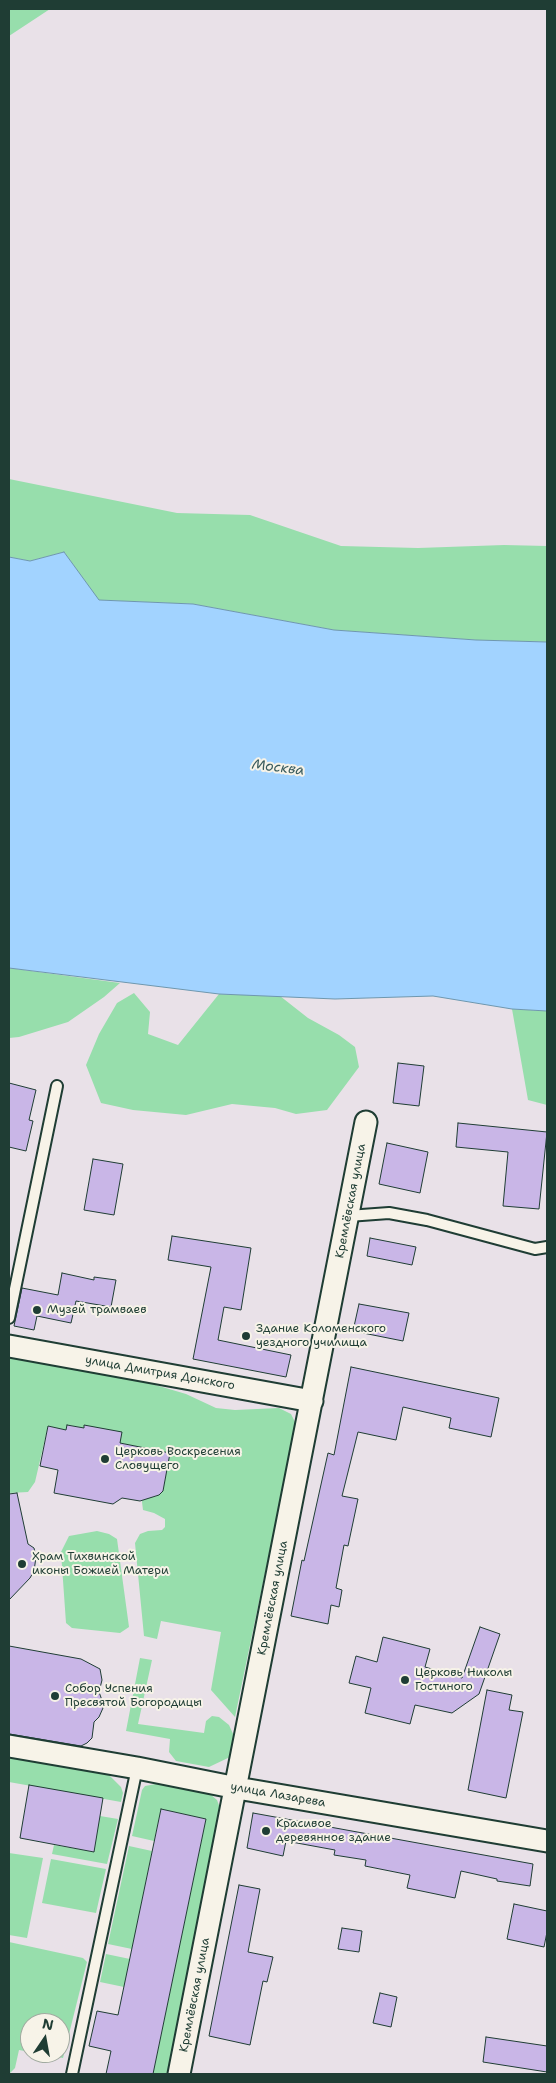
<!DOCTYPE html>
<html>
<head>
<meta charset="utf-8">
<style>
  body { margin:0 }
  #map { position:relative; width:556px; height:2083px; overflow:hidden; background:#e9e1e8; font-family:"Shantell Sans",sans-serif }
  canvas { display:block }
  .frame { position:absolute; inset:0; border:10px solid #1f3d34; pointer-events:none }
  .north { position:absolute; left:20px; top:2013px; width:50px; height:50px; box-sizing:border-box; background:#f7f3e8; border:1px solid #a1aaa0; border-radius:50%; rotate:12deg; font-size:14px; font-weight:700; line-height:20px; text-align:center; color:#1f3d34 }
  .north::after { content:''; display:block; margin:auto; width:18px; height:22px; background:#1f3d34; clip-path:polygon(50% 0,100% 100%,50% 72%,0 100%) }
</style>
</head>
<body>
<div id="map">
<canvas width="556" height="2083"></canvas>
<div class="frame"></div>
<div class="north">N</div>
</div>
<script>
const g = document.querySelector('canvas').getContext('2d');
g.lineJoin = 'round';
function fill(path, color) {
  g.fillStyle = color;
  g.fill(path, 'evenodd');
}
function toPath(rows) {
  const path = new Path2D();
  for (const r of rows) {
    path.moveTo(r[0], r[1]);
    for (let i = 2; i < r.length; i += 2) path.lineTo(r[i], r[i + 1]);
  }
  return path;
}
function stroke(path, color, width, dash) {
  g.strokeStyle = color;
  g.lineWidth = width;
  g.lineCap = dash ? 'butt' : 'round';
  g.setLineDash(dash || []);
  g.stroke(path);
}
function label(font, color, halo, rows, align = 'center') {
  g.font = font + ' "Shantell Sans",sans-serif';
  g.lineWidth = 4;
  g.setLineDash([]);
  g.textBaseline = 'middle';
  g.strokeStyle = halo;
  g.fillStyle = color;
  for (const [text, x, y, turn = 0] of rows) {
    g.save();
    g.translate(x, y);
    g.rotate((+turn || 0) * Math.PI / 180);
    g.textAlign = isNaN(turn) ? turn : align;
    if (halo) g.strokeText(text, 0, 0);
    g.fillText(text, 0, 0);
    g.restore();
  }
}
const green = toPath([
  [9,9,50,9,9,36],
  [9,479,177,513,250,515,341,546,418,548,504,545,547,546,547,642,476,640,334,630,193,604,98,600,64,552,30,561,9,557],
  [9,968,120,983,104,997,68,1022,19,1037,9,1038],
  [134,993,150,1012,148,1034,178,1045,219,994,280,996,308,1018,339,1035,355,1047,359,1067,327,1110,296,1114,275,1108,232,1104,186,1115,133,1110,101,1103,86,1065,99,1034,117,1003],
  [512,1009,547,1011,547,1105,528,1100],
  [9,1355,125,1376,186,1394,216,1408,235,1410,279,1408,291,1414,296,1424,235,1717,211,1690,221,1632,161,1621,157,1639,144,1636,135,1543,140,1534,148,1531,162,1530,165,1527,165,1519,154,1513,143,1510,142,1502,143,1495,154,1497,159,1495,163,1491,170,1453,120,1443,84,1426,84,1428,68,1425,66,1430,48,1426,35,1482,28,1492,9,1493],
  [97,1531,109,1534,117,1539,129,1627,120,1633,72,1628,66,1623,61,1552,69,1536],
  [140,1658,152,1660,138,1724,204,1733,206,1721,212,1716,219,1717,229,1725,234,1736,233,1752,230,1757,209,1767,176,1761,169,1752,170,1739,126,1731],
  [9,1758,109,1775,121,1787,123,1793,121,1802,9,1782],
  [156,1784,210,1794,217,1800,220,1808,167,2074,153,2074,206,1819,161,1809,154,1841,132,1836,142,1790,145,1786],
  [100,1816,118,1819,107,1864,52,1854,54,1845,94,1852],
  [129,1846,152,1851,132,1949,108,1944],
  [9,1853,43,1858,27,1938,9,1935],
  [51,1859,106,1869,96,1913,42,1903],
  [9,1942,83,1958,87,1962,63,2058,37,2053,60,2053,60,2023,30,2023,30,2052,19,2050,15,2068,9,2074],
  [106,1954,130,1959,124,1987,100,1982]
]);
const water = toPath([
  [64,552,99,600,193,604,334,630,476,640,547,642,547,1011,512,1009,433,996,335,999,219,994,9,968,9,557,30,561,64,552]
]);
const building = toPath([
  [398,1063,424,1066,419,1106,393,1103,398,1063],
  [9,1083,36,1090,29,1120,33,1121,26,1151,9,1147,9,1083],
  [458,1123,547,1132,539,1209,503,1206,508,1152,456,1147,458,1123],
  [387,1143,428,1152,420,1193,379,1184,387,1143],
  [93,1159,123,1164,114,1215,84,1210,93,1159],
  [172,1236,251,1248,241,1310,224,1307,218,1340,291,1355,286,1377,193,1359,211,1267,168,1260,172,1236],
  [370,1238,416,1247,412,1265,367,1256,370,1238],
  [62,1273,94,1280,94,1277,116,1280,111,1307,76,1301,71,1323,37,1316,34,1330,14,1326,22,1288,58,1295,62,1273],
  [359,1304,409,1313,403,1341,353,1331,359,1304],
  [351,1367,499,1398,491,1437,449,1428,451,1418,403,1407,396,1440,358,1432,342,1496,358,1499,348,1546,344,1545,336,1588,342,1590,339,1607,331,1605,328,1624,291,1616,302,1560,304,1561,328,1453,334,1455,351,1367],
  [67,1425,84,1428,84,1425,122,1432,120,1443,170,1453,163,1491,159,1495,140,1501,122,1498,113,1504,54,1493,58,1470,40,1466,48,1426,66,1430,67,1425],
  [17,1493,28,1544,34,1548,36,1557,34,1571,30,1578,9,1600,9,1494,17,1493],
  [480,1627,500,1634,479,1694,452,1713,415,1705,410,1724,365,1713,371,1688,349,1683,356,1656,377,1662,383,1637,430,1649,425,1667,462,1678,480,1627],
  [9,1646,81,1659,100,1669,102,1680,99,1692,103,1703,103,1708,99,1717,94,1722,92,1738,87,1743,81,1746,9,1734,9,1646],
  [487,1690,512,1695,509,1710,523,1712,506,1798,468,1790,487,1690],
  [29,1785,103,1798,94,1852,20,1838,29,1785],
  [161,1809,206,1819,153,2074,106,2074,111,2051,89,2046,97,2011,118,2015,161,1809],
  [253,1813,533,1864,530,1886,497,1881,497,1879,461,1871,455,1898,407,1888,410,1875,365,1866,366,1860,334,1855,335,1850,286,1841,283,1856,247,1848,253,1813],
  [239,1885,260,1889,248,1952,273,1957,267,1982,263,1981,250,2045,209,2036,239,1885],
  [514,1904,547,1911,547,1932,544,1947,507,1939,514,1904],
  [342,1928,362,1931,359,1952,338,1949,342,1928],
  [380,1993,397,1997,391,2027,373,2023,380,1993],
  [486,2037,547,2046,547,2072,483,2062,486,2037]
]);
const lane = toPath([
  [348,1216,389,1213,427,1220,535,1249,547,1247],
  [9,1318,57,1086],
  [72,2074,137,1768]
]);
const street = toPath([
  [9,1346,312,1401],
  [9,1746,137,1768,237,1788,547,1841],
  [179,2074,366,1122]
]);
const markers = [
  [37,1310,5,"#1f3d34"],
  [246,1336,5,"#1f3d34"],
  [105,1459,5,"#1f3d34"],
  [22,1564,5,"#1f3d34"],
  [405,1680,5,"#1f3d34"],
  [55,1696,5,"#1f3d34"],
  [266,1831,5,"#1f3d34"]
];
const streetNames = [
  ["Кремлёвская улица",351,1201,-79],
  ["улица Дмитрия Донского",160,1373,10],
  ["Кремлёвская улица",273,1598,-79],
  ["улица Лазарева",278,1795,10],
  ["Кремлёвская улица",195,1995,-79]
];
const poiNames = [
  ["Музей трамваев",47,1310],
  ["Здание Коломенского",256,1329],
  ["уездного училища",256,1343],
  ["Церковь Воскресения",115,1452],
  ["Словущего",115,1466],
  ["Храм Тихвинской",32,1557],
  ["иконы Божией Матери",32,1571],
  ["Церковь Николы",415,1673],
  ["Гостиного",415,1687],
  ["Собор Успения",65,1689],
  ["Пресвятой Богородицы",65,1703],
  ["Красивое",276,1824],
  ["деревянное здание",276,1838]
];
const waterNames = [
  ["Москва",278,768,7]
];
fill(green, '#97deac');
fill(water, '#a2d3ff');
stroke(water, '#6e97ae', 1);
fill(building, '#c9b6e7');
stroke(building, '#1f3d34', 1);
stroke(lane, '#1f3d34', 14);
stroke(street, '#1f3d34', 25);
stroke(lane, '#f7f3e8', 10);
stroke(street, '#f7f3e8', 21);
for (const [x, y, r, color] of markers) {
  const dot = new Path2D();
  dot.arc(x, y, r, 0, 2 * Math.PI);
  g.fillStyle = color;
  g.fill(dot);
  stroke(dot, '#f7f3e8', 2);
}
label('12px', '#1f3d34', '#f7f3e8', streetNames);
label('12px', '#1f3d34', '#f7f3e8', poiNames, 'left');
label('italic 14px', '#395b5d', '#f7f3e8', waterNames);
</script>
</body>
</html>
